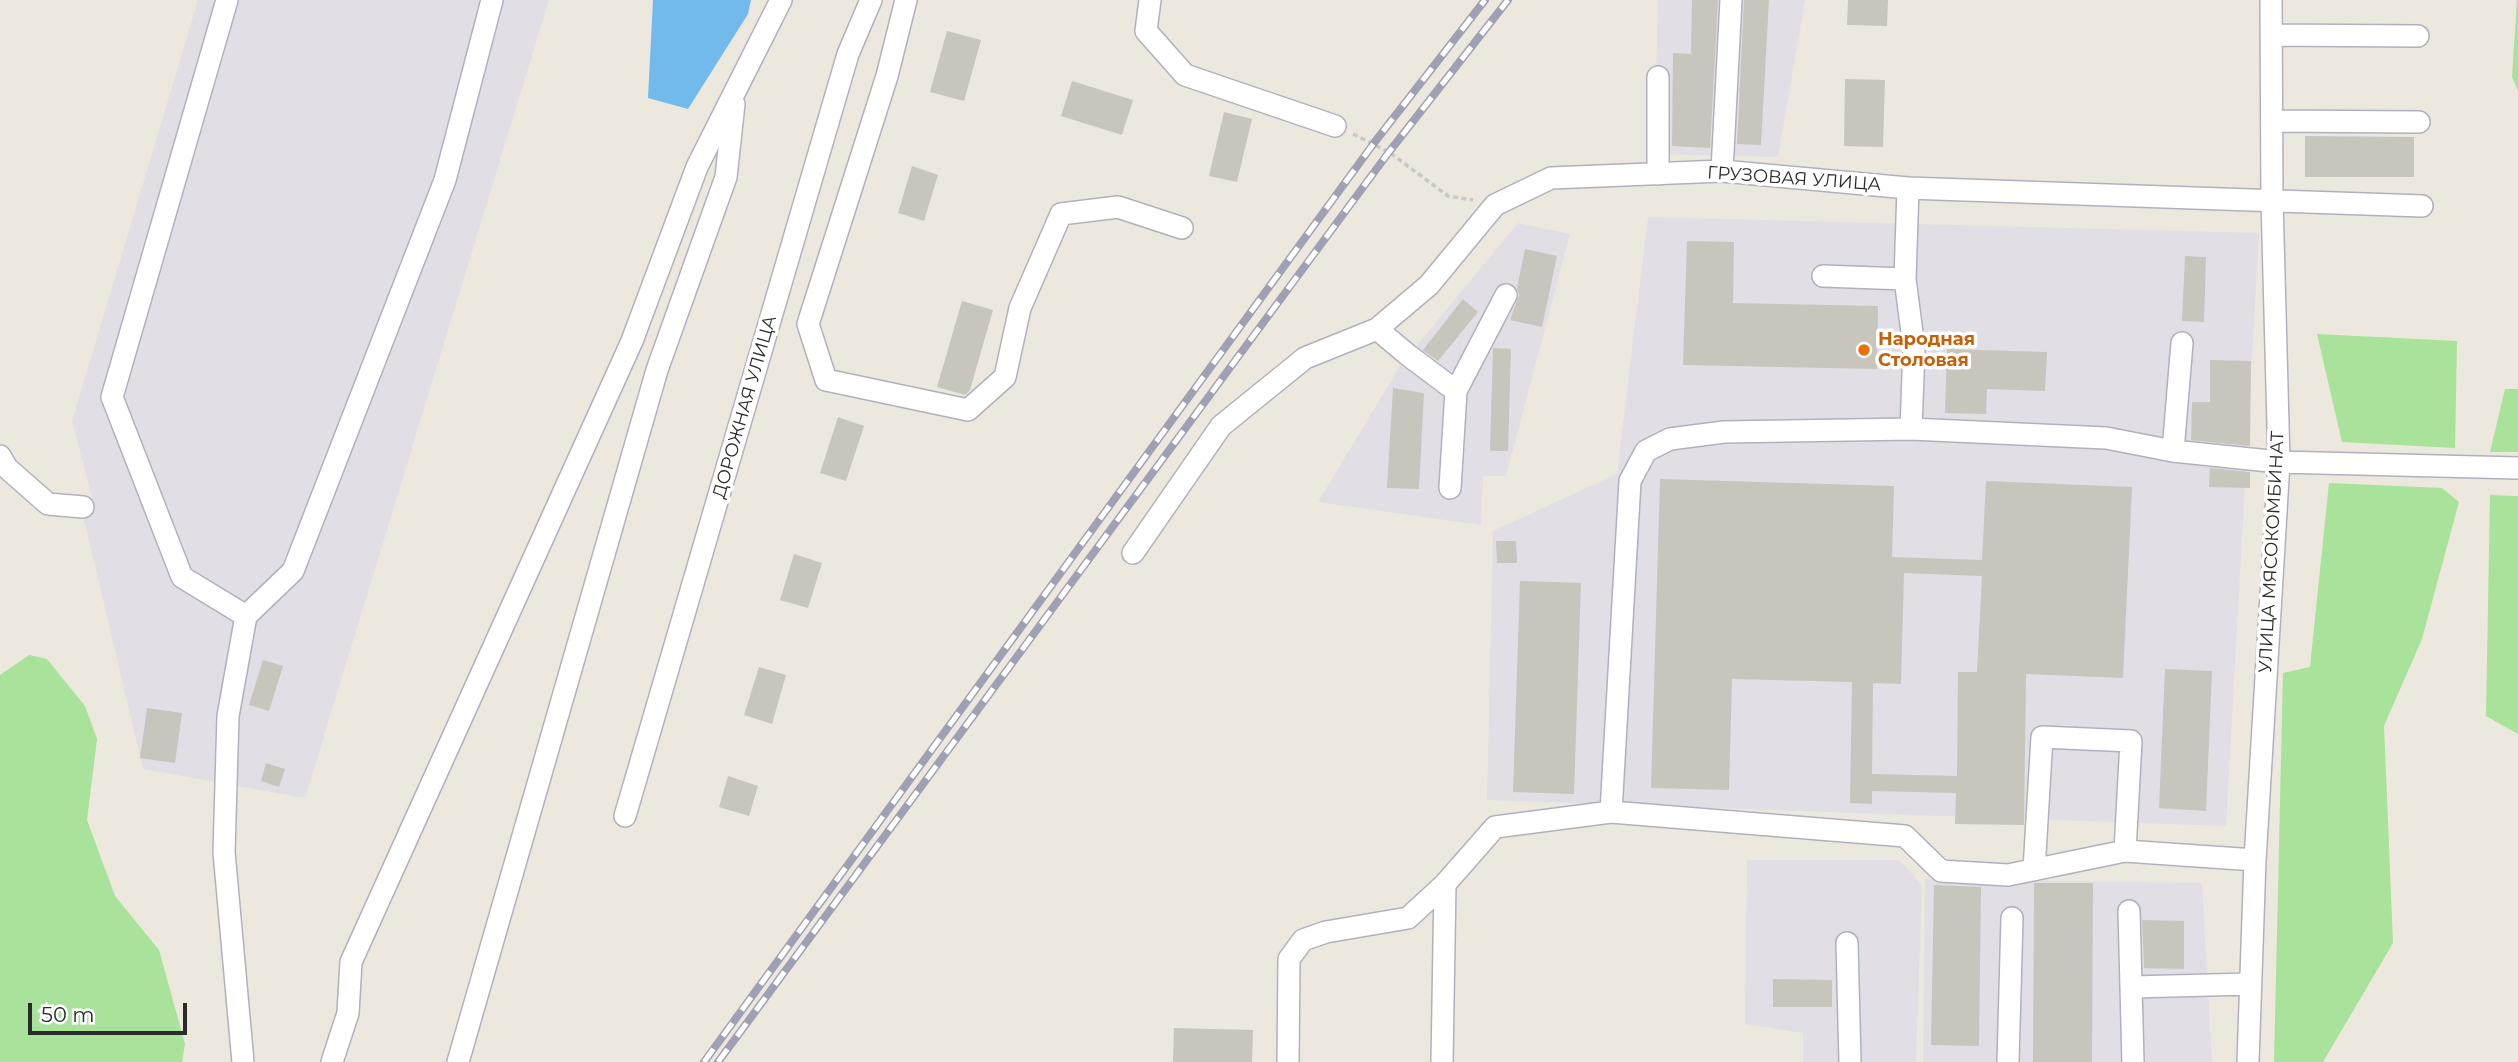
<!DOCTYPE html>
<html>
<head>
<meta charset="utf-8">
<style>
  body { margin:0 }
  #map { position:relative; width:2518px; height:1062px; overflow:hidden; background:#ede8dd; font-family:Montserrat,sans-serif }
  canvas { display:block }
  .scale { position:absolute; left:28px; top:1003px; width:159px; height:32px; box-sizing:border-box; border:4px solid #2b2b2b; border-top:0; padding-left:9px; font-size:21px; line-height:24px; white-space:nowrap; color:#2b2b2b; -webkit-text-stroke:5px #fff; paint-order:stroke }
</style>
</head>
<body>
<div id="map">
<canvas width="2518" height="1062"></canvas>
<div class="scale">50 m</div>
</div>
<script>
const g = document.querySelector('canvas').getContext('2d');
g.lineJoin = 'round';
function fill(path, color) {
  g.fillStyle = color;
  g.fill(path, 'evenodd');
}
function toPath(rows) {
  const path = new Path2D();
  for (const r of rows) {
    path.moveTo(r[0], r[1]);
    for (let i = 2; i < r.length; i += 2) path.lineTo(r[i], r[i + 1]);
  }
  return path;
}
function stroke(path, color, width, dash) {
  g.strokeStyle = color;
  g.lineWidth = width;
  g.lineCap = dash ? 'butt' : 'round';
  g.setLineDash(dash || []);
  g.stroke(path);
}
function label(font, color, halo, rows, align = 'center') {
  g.font = font + ' Montserrat,sans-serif';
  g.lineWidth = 7;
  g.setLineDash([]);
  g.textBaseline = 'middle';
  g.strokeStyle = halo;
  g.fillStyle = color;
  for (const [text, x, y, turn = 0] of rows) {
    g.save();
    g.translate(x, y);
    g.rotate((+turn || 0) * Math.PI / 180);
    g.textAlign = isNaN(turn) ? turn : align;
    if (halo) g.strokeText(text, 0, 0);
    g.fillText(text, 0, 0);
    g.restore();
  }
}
const industrial = toPath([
  [198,0,549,0,305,798,143,769,84,519,92,497,72,421],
  [1658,0,1805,0,1778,157,1654,154],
  [1648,217,2259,233,2226,826,1487,800,1493,531,1617,474],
  [1518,223,1570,234,1506,476,1483,476,1481,525,1318,502,1400,366],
  [1747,860,1899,860,1922,885,1916,1062,1803,1062,1803,1033,1745,1024],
  [1925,879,2202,883,2212,1062,1923,1062]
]);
const green = toPath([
  [2517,0,2518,0,2518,91,2512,77],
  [2317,334,2457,341,2455,448,2342,442],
  [2505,389,2518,389,2518,452,2490,452],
  [2329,483,2442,488,2459,502,2422,639,2384,726,2393,943,2323,1062,2274,1062,2283,673,2310,667],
  [2490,495,2518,496,2518,734,2486,716],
  [29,655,47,659,85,706,97,739,87,820,115,896,159,950,185,1044,182,1062,0,1062,0,675]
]);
const water = toPath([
  [653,0,751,0,748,14,688,109,648,98]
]);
const building = toPath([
  [1692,0,1718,0,1710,148,1672,146,1673,53,1691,54],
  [1744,0,1769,0,1761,145,1737,144],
  [1848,0,1888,0,1887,26,1847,25],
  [947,31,981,40,964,101,930,92],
  [1845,79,1885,80,1883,147,1844,146],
  [1072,81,1133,100,1122,135,1061,116],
  [1224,112,1252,119,1237,182,1209,176],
  [2305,136,2414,137,2414,177,2305,177],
  [912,166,938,175,924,221,898,213],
  [1687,241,1734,242,1733,303,1878,306,1877,369,1683,365],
  [1525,249,1557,256,1542,327,1510,320,1519,295,1517,288],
  [2185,256,2206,257,2204,322,2182,321],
  [1463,299,1478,312,1438,361,1423,350],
  [962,301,993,310,970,390,965,395,937,387],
  [1493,348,1511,349,1508,451,1490,451],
  [1947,349,2047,352,2045,391,1987,389,1986,414,1945,413],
  [2210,360,2251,361,2250,446,2191,440,2192,402,2210,402],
  [1393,388,1424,393,1419,489,1387,488],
  [838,417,864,426,846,481,820,473],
  [2210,468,2250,472,2250,488,2209,487],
  [1660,479,1894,486,1892,557,1982,560,1986,481,2132,487,2123,678,2026,674,2024,825,1955,824,1956,793,1872,791,1872,804,1850,803,1852,682,1732,679,1729,790,1651,788],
  [1904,573,1982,576,1977,672,1958,672,1957,776,1872,774,1873,683,1901,684],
  [1496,541,1516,541,1517,563,1497,563],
  [794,554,822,563,808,608,780,600],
  [1520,581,1581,583,1574,794,1513,792],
  [263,660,283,666,269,711,249,705],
  [759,667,786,675,772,724,744,715],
  [2165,669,2212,671,2206,811,2159,808],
  [147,708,182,713,175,763,140,758],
  [266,763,285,769,279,787,261,781],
  [728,776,758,786,749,816,719,807],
  [2034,883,2093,883,2092,1062,2033,1062],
  [1934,885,1981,887,1979,1046,1931,1045],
  [2142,920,2184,921,2184,969,2144,968],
  [1773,979,1832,980,1832,1007,1773,1007],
  [1174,1028,1253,1030,1252,1062,1173,1062]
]);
const path = toPath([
  [1353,134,1389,152,1448,196,1473,200]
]);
const minor = toPath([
  [227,0,112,397,182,577,246,616],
  [906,0,887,76,808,324,826,380,968,410,1005,377,1020,308,1061,214,1118,207,1182,228],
  [1150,0,1146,31,1185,75,1335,126],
  [2271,35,2418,36],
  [1658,77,1658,174],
  [2272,121,2419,122],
  [1722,171,1731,0],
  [1823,276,1905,279,1914,348,1911,429],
  [1905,279,1908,188],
  [1377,329,1408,355,1456,391],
  [2173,451,2182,343],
  [0,456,7,468,48,504,83,507],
  [1450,488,1456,391,1506,295],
  [1133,553,1221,426,1305,358,1377,329,1429,285,1495,205,1551,178,1722,171,1908,188,2422,206],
  [625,816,848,54,871,0],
  [2255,860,2125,851,2008,875,1941,871,1905,836,1611,812,1630,481,1646,451,1670,439,1724,432,1911,429,2106,438,2173,451,2279,462,2518,468],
  [2034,870,2042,737,2131,741,2125,851],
  [2129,911,2133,1062],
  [1847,943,1850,1062],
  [2131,987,2250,984],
  [243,1062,224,852,228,716,246,616,293,571,445,180,492,0],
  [332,1062,348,1013,351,962,632,341,697,167,781,0],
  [458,1062,657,370,726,177,734,104],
  [1288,1062,1289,959,1303,940,1326,932,1408,918,1445,884,1495,827,1611,812],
  [1442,1062,1445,884],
  [2008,1062,2012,918],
  [2248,1062,2255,860,2279,462,2272,200,2271,0]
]);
const rail = toPath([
  [704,1062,1374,143,1485,0],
  [718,1062,1389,152,1508,0]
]);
const markers = [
  [1864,350,7,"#e8710a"]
];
const streetNames = [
  ["ГРУЗОВАЯ УЛИЦА",1794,179,4],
  ["ДОРОЖНАЯ УЛИЦА",745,407,-74],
  ["УЛИЦА МЯСОКОМБИНАТ",2272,552,-87]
];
const foodNames = [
  ["Народная",1878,340],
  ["Столовая",1878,361]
];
fill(industrial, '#e1dee5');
fill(green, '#a8e29b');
fill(water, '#72baec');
fill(building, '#c8c5bd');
stroke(minor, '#b1b1be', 24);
stroke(path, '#c8c8c8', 3.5, [5, 3.5]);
stroke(minor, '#fff', 21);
stroke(rail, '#a0a0b5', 8);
stroke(rail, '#fff', 5, [16]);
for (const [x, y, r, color] of markers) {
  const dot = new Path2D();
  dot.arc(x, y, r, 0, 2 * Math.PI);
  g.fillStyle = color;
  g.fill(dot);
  stroke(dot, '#fff', 2.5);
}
label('18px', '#2b2b2b', '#fff', streetNames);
label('bold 18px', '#c56008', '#fff', foodNames, 'left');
</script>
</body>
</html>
